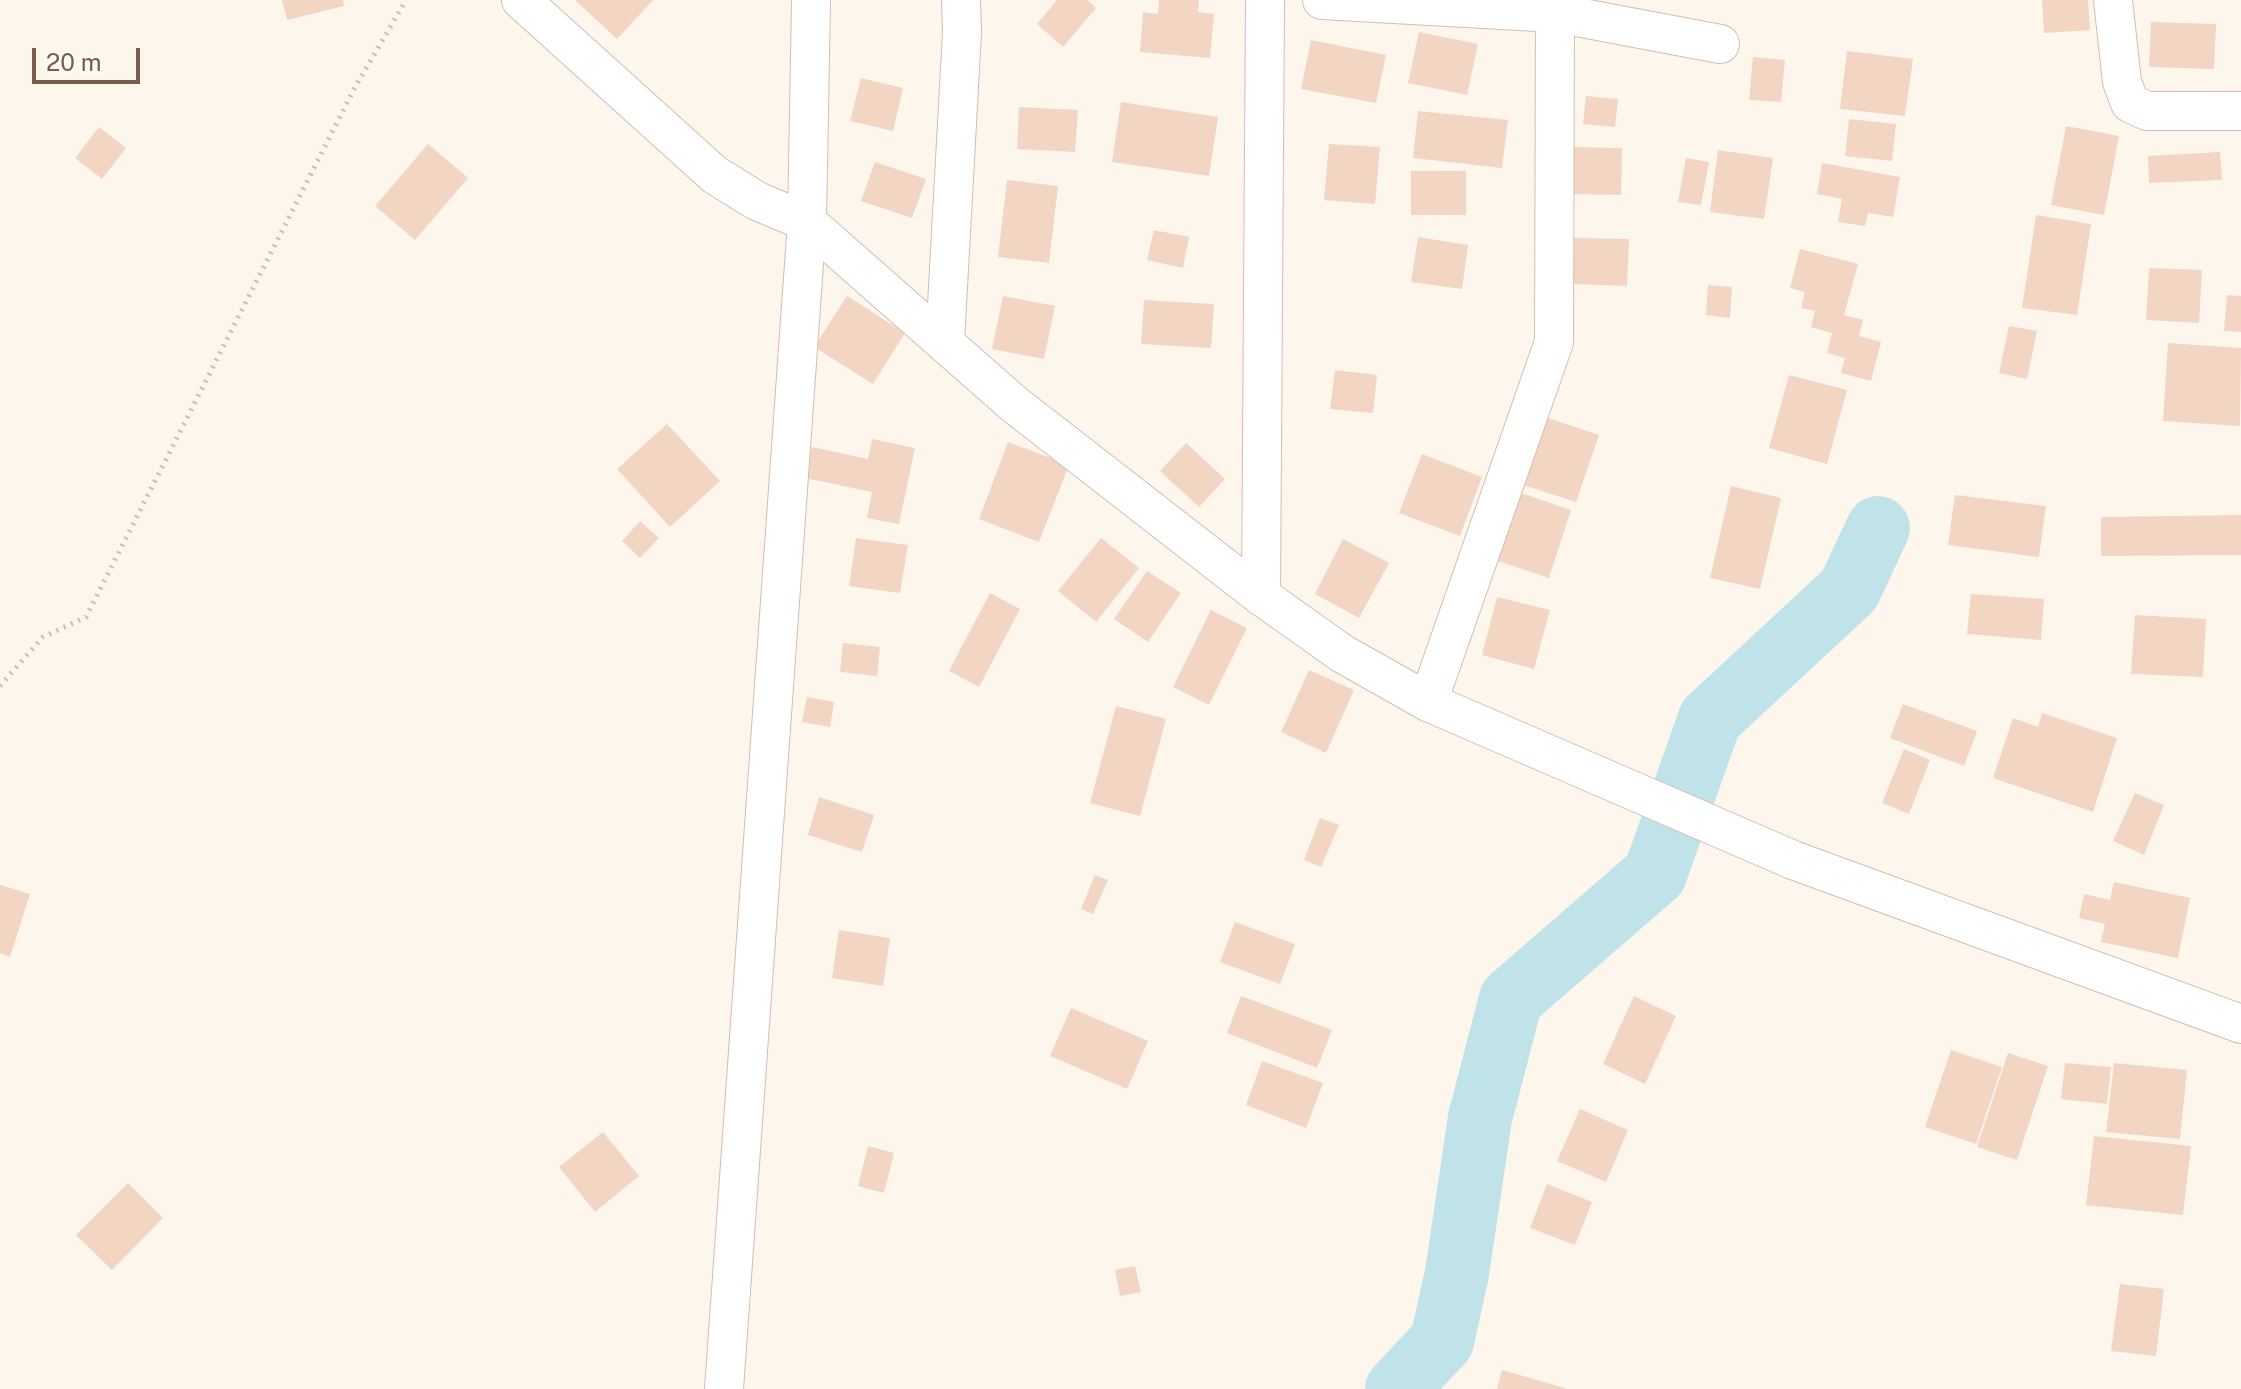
<!DOCTYPE html>
<html>
<head>
<meta charset="utf-8">
<style>
  body { margin:0 }
  #map { position:relative; width:2241px; height:1389px; overflow:hidden; background:#fdf6ec; font-family:"Public Sans",sans-serif }
  canvas { display:block }
  .scale { position:absolute; left:32px; top:48px; width:108px; height:36px; box-sizing:border-box; border:4px solid #7a5c4d; border-top:0; padding-left:10px; font-size:24px; line-height:28px; white-space:nowrap; color:#7a5c4d; -webkit-text-stroke:6px #fffaf3; paint-order:stroke }
</style>
</head>
<body>
<div id="map">
<canvas width="2241" height="1389"></canvas>
<div class="scale">20 m</div>
</div>
<script>
const g = document.querySelector('canvas').getContext('2d');
g.lineJoin = 'round';
function toPath(rows) {
  const path = new Path2D();
  for (const r of rows) {
    path.moveTo(r[0], r[1]);
    for (let i = 2; i < r.length; i += 2) path.lineTo(r[i], r[i + 1]);
  }
  return path;
}
function stroke(path, color, width, dash) {
  g.strokeStyle = color;
  g.lineWidth = width;
  g.lineCap = dash ? 'butt' : 'round';
  g.setLineDash(dash || []);
  g.stroke(path);
}
function fill(path, color) {
  g.fillStyle = color;
  g.fill(path, 'evenodd');
}
const river = toPath([
  [1397,1389,1442,1341,1457,1273,1480,1118,1511,999,1655,874,1710,719,1849,590,1878,528]
]);
const building = toPath([
  [282,0,343,0,344,6,287,20],
  [575,0,653,0,617,39],
  [1057,0,1087,0,1096,8,1063,47,1037,24],
  [1159,0,1199,0,1198,12,1214,14,1210,58,1140,52,1143,12,1158,14],
  [2042,0,2088,0,2090,30,2044,33],
  [2151,22,2216,24,2214,69,2149,67],
  [1419,32,1478,44,1467,95,1408,83],
  [1311,40,1386,55,1376,103,1301,89],
  [1847,51,1913,59,1905,116,1840,109],
  [1753,57,1785,60,1781,102,1749,100],
  [861,78,903,88,893,131,850,121],
  [1586,96,1618,99,1615,127,1583,124],
  [1121,102,1218,117,1209,176,1112,162],
  [1019,107,1078,110,1075,152,1017,149],
  [1418,111,1508,120,1502,168,1413,158],
  [1849,119,1896,124,1892,161,1845,156],
  [2066,126,2119,136,2104,215,2051,205],
  [99,127,126,148,102,179,75,158],
  [428,144,468,178,415,240,375,206],
  [1329,144,1380,147,1375,204,1324,200],
  [1570,147,1622,148,1621,195,1568,194],
  [1718,150,1773,158,1764,219,1710,212],
  [2220,152,2222,180,2149,183,2148,156],
  [1686,158,1709,162,1701,205,1678,202],
  [875,162,926,179,912,218,861,201],
  [1822,163,1900,177,1893,217,1868,213,1865,226,1838,222,1842,199,1817,194],
  [1411,171,1466,171,1466,215,1411,215],
  [1007,180,1058,186,1049,263,998,257],
  [2036,215,2091,224,2077,315,2022,308],
  [1154,230,1189,237,1183,268,1147,260],
  [1418,237,1468,245,1462,289,1411,282],
  [1574,238,1629,239,1627,286,1572,284],
  [1800,249,1858,264,1844,315,1863,320,1859,336,1881,342,1871,381,1841,373,1845,358,1827,353,1832,333,1811,327,1815,311,1801,308,1805,292,1790,288],
  [2149,268,2202,270,2199,323,2146,320],
  [1708,285,1732,287,1730,318,1706,315],
  [2227,295,2241,296,2241,332,2224,331],
  [847,296,905,333,873,384,814,347],
  [1003,296,1055,306,1044,359,992,349],
  [1144,300,1214,304,1211,348,1141,344],
  [2009,326,2037,331,2027,379,1999,373],
  [2168,343,2241,348,2240,426,2163,421],
  [1335,370,1377,375,1373,413,1330,409],
  [1789,375,1847,390,1827,464,1769,448],
  [1545,417,1599,435,1576,502,1523,485],
  [667,424,720,481,670,527,617,469],
  [872,439,915,448,899,524,867,518,872,492,805,478,812,447,868,459],
  [1008,442,1069,465,1039,542,979,519],
  [1186,443,1225,479,1199,507,1160,471],
  [1422,454,1482,477,1460,536,1399,513],
  [1731,486,1781,498,1760,589,1710,578],
  [1518,492,1571,510,1549,578,1495,560],
  [1955,495,2046,506,2039,557,1948,545],
  [2241,515,2241,555,2101,556,2101,517],
  [640,521,659,538,640,558,622,541],
  [856,538,908,545,900,593,849,586],
  [1101,538,1139,568,1096,622,1058,591],
  [1343,539,1389,563,1359,618,1315,594],
  [1147,571,1181,593,1148,642,1114,619],
  [990,593,1020,609,979,687,949,671],
  [1971,594,2044,599,2041,640,1967,634],
  [1497,597,1550,610,1534,669,1482,655],
  [1211,610,1247,628,1209,705,1173,687],
  [2135,615,2206,619,2203,677,2131,674],
  [843,643,880,647,877,676,840,672],
  [1309,670,1354,690,1326,753,1281,732],
  [807,697,834,702,830,727,802,722],
  [1903,704,1977,731,1964,766,1890,738],
  [1116,706,1166,719,1140,816,1090,803],
  [2042,713,2117,738,2093,812,1993,778,2013,718,2038,727],
  [1904,749,1930,760,1909,814,1882,803],
  [2135,793,2164,805,2144,855,2113,841],
  [819,797,874,815,862,852,808,835],
  [1320,818,1339,825,1321,867,1304,860],
  [1095,875,1108,880,1093,914,1081,909],
  [2114,882,2190,898,2178,958,2101,942,2105,924,2079,918,2084,894,2110,900],
  [0,885,30,894,10,957,0,953],
  [1235,922,1295,944,1280,984,1220,962],
  [839,930,890,938,883,986,832,978],
  [1241,996,1332,1030,1317,1068,1227,1033],
  [1634,996,1676,1016,1645,1084,1603,1064],
  [1071,1008,1148,1041,1127,1089,1050,1056],
  [1951,1050,2002,1067,1976,1144,1925,1127],
  [2008,1053,2048,1066,2017,1160,1977,1147],
  [1262,1061,1323,1083,1306,1128,1246,1105],
  [2065,1063,2111,1067,2107,1104,2061,1099],
  [2114,1063,2187,1070,2180,1139,2106,1132],
  [1580,1109,1628,1130,1606,1182,1557,1161],
  [603,1132,639,1176,595,1212,559,1167],
  [2094,1136,2191,1146,2183,1215,2086,1205],
  [868,1146,894,1153,884,1193,858,1186],
  [128,1183,163,1218,112,1270,76,1235],
  [1547,1184,1592,1202,1575,1245,1530,1228],
  [1135,1266,1141,1292,1120,1296,1115,1270],
  [2120,1284,2164,1289,2156,1356,2111,1351],
  [1502,1370,1565,1388,1565,1389,1497,1389]
]);
const path = toPath([
  [0,686,43,637,86,617,353,91,406,0]
]);
const minor = toPath([
  [521,0,715,175,757,201,807,222,1014,404,1261,596,1343,654,1428,702,1793,860,2241,1024],
  [1322,0,1556,13,1720,44],
  [2113,0,2122,82,2130,103,2147,111,2241,111],
  [945,342,962,32,961,0],
  [1261,596,1265,0],
  [1428,702,1554,342,1555,0],
  [724,1389,807,222,811,0]
]);
stroke(river, '#bfe3e8', 64);
fill(building, '#f3d5c3');
stroke(minor, '#d1beb0', 40);
stroke(path, '#d9b8a5', 5, [2, 6]);
stroke(minor, '#fff', 38);
</script>
</body>
</html>
